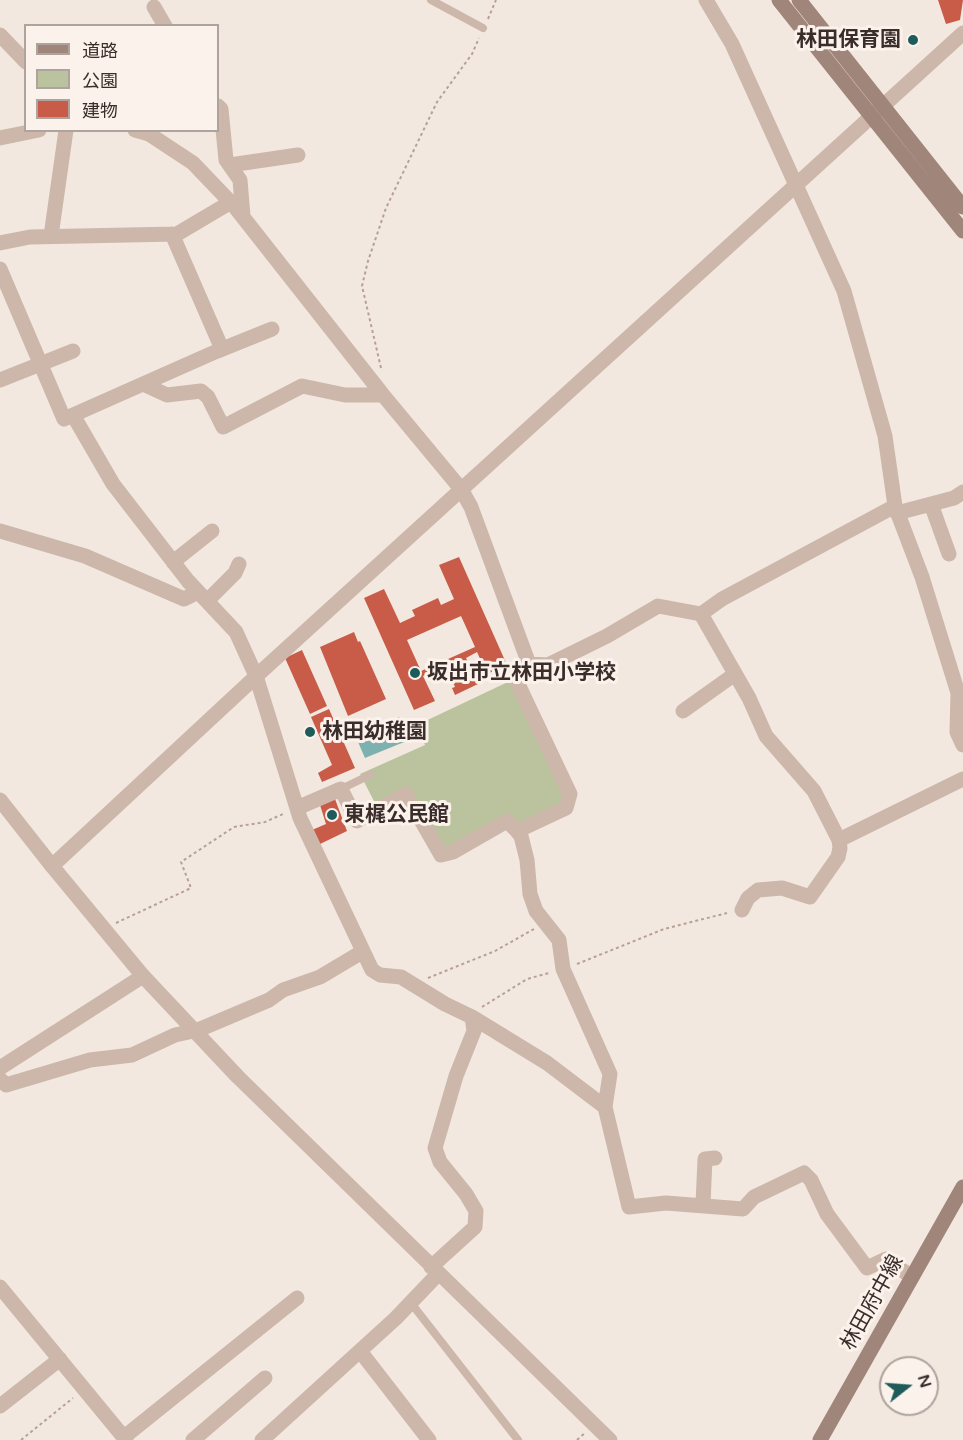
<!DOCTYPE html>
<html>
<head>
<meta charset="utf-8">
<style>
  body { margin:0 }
  #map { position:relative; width:963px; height:1440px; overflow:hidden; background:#f3e8df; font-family:"Varela Round","Noto Sans JP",sans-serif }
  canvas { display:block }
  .legend { position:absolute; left:24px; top:24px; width:195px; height:108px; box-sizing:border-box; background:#fbf2ec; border:2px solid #aea39e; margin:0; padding:8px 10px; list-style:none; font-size:18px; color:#3a2d2a }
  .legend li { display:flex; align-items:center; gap:12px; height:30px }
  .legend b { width:30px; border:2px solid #aea39e }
  .north { position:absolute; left:879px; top:1356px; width:60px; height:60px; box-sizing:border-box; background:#fbf2ec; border:2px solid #aea39e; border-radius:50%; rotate:73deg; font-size:16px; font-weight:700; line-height:24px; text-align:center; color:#3a2d2a }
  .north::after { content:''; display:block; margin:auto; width:21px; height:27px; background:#1e5c5b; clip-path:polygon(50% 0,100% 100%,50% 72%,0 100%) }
</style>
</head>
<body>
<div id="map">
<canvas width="963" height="1440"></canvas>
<ul class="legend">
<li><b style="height:8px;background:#a0857b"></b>道路</li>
<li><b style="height:16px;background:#bac39e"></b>公園</li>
<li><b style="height:16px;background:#c85c48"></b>建物</li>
</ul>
<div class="north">N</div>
</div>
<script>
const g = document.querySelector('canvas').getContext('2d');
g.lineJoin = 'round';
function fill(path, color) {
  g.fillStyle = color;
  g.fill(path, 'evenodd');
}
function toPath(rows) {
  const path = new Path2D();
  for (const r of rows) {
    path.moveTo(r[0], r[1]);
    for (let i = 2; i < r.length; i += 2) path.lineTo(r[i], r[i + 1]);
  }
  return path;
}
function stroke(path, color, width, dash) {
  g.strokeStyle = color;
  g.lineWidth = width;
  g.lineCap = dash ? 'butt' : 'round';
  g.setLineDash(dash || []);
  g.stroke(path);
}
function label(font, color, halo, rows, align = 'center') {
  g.font = font + ' "Varela Round","Noto Sans JP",sans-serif';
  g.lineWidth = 6;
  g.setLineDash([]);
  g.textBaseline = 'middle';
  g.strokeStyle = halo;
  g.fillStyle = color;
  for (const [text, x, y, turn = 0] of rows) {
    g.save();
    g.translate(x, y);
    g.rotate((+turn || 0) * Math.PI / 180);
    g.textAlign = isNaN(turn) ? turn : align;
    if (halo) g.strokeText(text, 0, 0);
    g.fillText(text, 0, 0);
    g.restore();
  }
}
const green = toPath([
  [512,680,566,796,563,805,452,850,439,845,409,787,376,805,360,774,425,745,417,725]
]);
const water = toPath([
  [399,717,409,740,365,758,355,735]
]);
const building = toPath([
  [938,0,963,0,960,20,946,24],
  [459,557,507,665,487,674,477,652,466,658,478,684,455,695,452,688,455,687,446,666,423,676,435,701,414,710,364,598,384,589,400,623,415,616,412,610,438,598,441,605,454,599,439,565],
  [461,616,475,647,421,671,407,640],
  [354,632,358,642,360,641,386,699,348,716,320,647],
  [302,650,327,706,310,714,285,658],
  [329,709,355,768,322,782,318,773,332,765,311,717],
  [335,799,347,831,318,845,312,830,326,824,320,805]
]);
const path = toPath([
  [488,19,496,0],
  [381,368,362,286,368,261,386,208,437,102,472,54,479,38],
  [116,923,191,888,181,862,234,827,265,822,283,814],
  [577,964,664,929,727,913],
  [428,978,495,951,534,929],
  [482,1007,527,979,549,973],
  [21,1440,73,1398],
  [577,1440,585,1433]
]);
const service = toPath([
  [431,0,483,28],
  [341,789,370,775],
  [411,1303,518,1440]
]);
const minor = toPath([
  [706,0,732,44,844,291,885,436,895,506,922,577,958,693,957,732,963,745],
  [154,7,165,26],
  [0,35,26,62],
  [218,106,221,109,226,160,240,180,243,216],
  [135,130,149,134,193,163,235,207,383,395,461,489,471,507,529,664],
  [0,138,39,130],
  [230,165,298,155],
  [172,234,222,349],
  [51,236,66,130],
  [0,243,30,237,177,234,231,202],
  [0,269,64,419,215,352,272,329],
  [0,380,73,351],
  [143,384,167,395,201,391,208,397,223,427,302,386,345,395,383,395],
  [73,415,113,484,188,581,236,632,256,676,300,818,372,970,380,975,401,977,445,1004,472,1017,547,1063,605,1107],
  [931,504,949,554],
  [897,513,954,498,963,492],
  [0,531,85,556,184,599,198,592],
  [173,562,212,531],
  [207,601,235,573,239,564],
  [701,614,749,698,766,736,814,791,839,840,840,848,838,857,810,897,782,888,758,890,748,898,742,910],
  [529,664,548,665,607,636,658,606,701,614,722,599,895,506],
  [683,711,735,674],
  [0,800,52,866,264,669,963,33],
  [297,808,341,789,357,821,406,794,441,855,453,852,507,821,517,831,566,808,570,794,517,682,529,664],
  [517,831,521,836,527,860,530,894,536,911,559,940,563,969,610,1074,605,1107,629,1207,666,1203,743,1209,754,1197,804,1173,811,1180,827,1214,867,1268,886,1259,912,1277],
  [839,840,963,779],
  [0,1068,143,976,237,1076],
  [0,1079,6,1085,90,1060,132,1055,175,1035,198,1030,269,1000,283,990,320,977,362,952],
  [703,1204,705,1159,715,1158],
  [431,1267,475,1227,476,1211,466,1194,440,1162,435,1148,456,1076,474,1031,472,1017],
  [0,1287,126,1440],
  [360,1351,429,1440],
  [0,1406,60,1359],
  [124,1437,297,1298],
  [193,1440,265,1378],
  [262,1440,396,1318,438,1274]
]);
const tertiary = toPath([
  [52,866,143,976],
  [237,1076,610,1440]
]);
const secondary = toPath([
  [779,0,963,231],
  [799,0,963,207],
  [820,1440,963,1187]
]);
const markers = [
  [913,40,6,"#1e5c5b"],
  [415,673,6,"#1e5c5b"],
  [310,732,6,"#1e5c5b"],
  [332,815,6,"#1e5c5b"]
];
const poiNames = [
  ["林田保育園",901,40,"right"],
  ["坂出市立林田小学校",427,673],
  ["林田幼稚園",322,732],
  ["東梶公民館",344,815]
];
const streetNames = [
  ["林田府中線",873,1303,-61]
];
fill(green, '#bac39e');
fill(water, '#7db1af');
fill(building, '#c85c48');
stroke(path, '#b8a094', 2, [3, 3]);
stroke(service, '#ccb7aa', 8);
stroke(minor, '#ccb7aa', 15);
stroke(tertiary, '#ccb7aa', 15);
stroke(secondary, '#a0857b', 15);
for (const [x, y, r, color] of markers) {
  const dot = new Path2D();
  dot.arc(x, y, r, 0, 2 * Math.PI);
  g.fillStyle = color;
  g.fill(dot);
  stroke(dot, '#fbf2ec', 2);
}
label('bold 21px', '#3a2d2a', '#fbf2ec', poiNames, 'left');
label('21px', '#3a2d2a', '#fbf2ec', streetNames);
</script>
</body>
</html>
